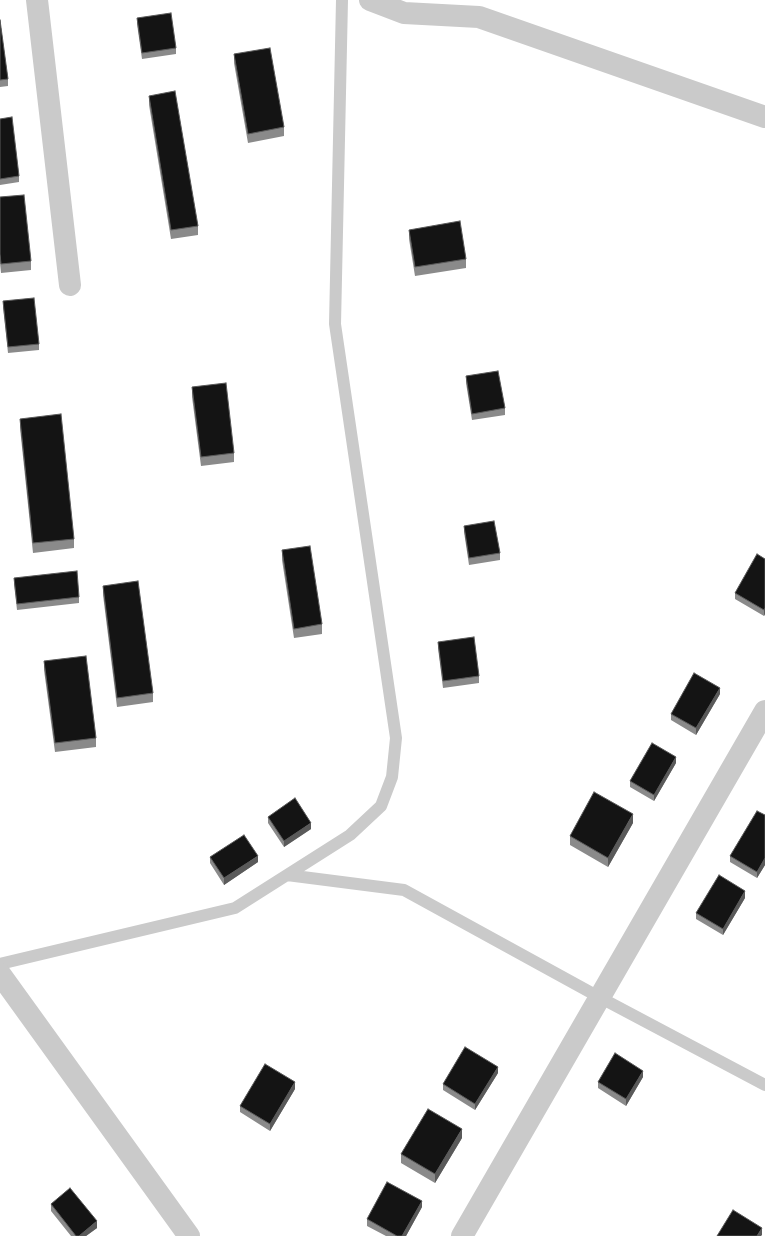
<!DOCTYPE html>
<html>
<head>
<meta charset="utf-8">
<style>
  body { margin:0 }
  canvas { display:block; background:#fff }
</style>
</head>
<body>
<canvas width="765" height="1236"></canvas>
<script>
const g = document.querySelector('canvas').getContext('2d');
g.lineJoin = 'round';
function toPath(rows) {
  const path = new Path2D();
  for (const r of rows) {
    path.moveTo(r[0], r[1]);
    for (let i = 2; i < r.length; i += 2) path.lineTo(r[i], r[i + 1]);
  }
  return path;
}
function stroke(path, color, width, dash) {
  g.strokeStyle = color;
  g.lineWidth = width;
  g.lineCap = dash ? 'butt' : 'round';
  g.setLineDash(dash || []);
  g.stroke(path);
}
function fill(path, color) {
  g.fillStyle = color;
  g.fill(path, 'evenodd');
}
const service = toPath([
  [287,875,350,835,381,806,392,777,396,738,335,324,342,0],
  [0,964,235,908,287,875,404,890,599,997,765,1085]
]);
const minor = toPath([
  [37,0,70,285],
  [370,0,404,13,479,17,765,117],
  [0,974,189,1236],
  [462,1236,765,711]
]);
const wall = toPath([
  [137,18,176,48,176,54,142,59,137,24],
  [0,20,8,79,8,86,0,87],
  [234,54,284,127,284,136,248,143,234,63],
  [149,96,198,226,198,235,171,239,149,105],
  [0,119,19,176,19,182,0,185],
  [0,197,31,261,31,270,1,273,0,263],
  [409,230,466,259,466,268,415,276,409,239],
  [3,301,39,344,39,350,8,353,3,307],
  [466,376,505,408,505,415,472,420,466,383],
  [192,387,234,453,234,462,201,466,192,397],
  [20,419,74,539,74,548,33,553,20,428],
  [464,526,500,553,500,560,469,565,464,532],
  [282,550,322,624,322,634,294,638,282,560],
  [765,559,765,614,764,616,735,599,735,593],
  [14,578,79,597,79,603,17,610,14,584],
  [103,586,153,693,153,702,117,707,103,595],
  [438,642,479,676,479,683,443,688,438,648],
  [44,661,96,738,96,747,55,752,44,670],
  [720,694,696,735,671,720,671,714],
  [676,763,654,801,630,787,630,781],
  [765,815,765,865,757,878,730,862,730,856],
  [268,817,311,829,284,847,268,823],
  [633,823,608,867,570,845,570,836],
  [210,857,258,862,224,885,210,863],
  [745,898,723,935,696,919,696,913],
  [498,1073,475,1110,443,1090,443,1084],
  [643,1077,626,1106,598,1088,598,1082],
  [295,1089,270,1131,240,1112,240,1106],
  [462,1138,435,1183,401,1163,401,1154],
  [51,1204,97,1228,86,1236,71,1236,51,1211],
  [422,1207,406,1236,386,1236,367,1226,367,1219]
]);
const shadedWall = toPath([
  [765,608,765,614,764,616,764,610],
  [720,688,720,694,696,735,696,728],
  [676,757,676,763,654,801,654,795],
  [633,814,633,823,608,867,608,858],
  [311,823,311,829,284,847,284,841],
  [258,856,258,862,224,885,224,878],
  [765,858,765,865,757,878,757,872],
  [745,891,745,898,723,935,723,929],
  [498,1067,498,1073,475,1110,475,1104],
  [643,1071,643,1077,626,1106,626,1099],
  [295,1082,295,1089,270,1131,270,1124],
  [462,1129,462,1138,435,1183,435,1174],
  [422,1201,422,1207,406,1236,402,1236],
  [97,1221,97,1228,86,1236,79,1236],
  [762,1228,762,1235,761,1236,757,1236]
]);
const building = toPath([
  [171,13,176,48,142,53,137,18,171,13],
  [0,20,8,79,0,80,0,20],
  [270,48,284,127,248,134,234,54,270,48],
  [175,91,198,226,171,230,149,96,175,91],
  [12,117,19,176,0,179,0,119,12,117],
  [24,195,31,261,1,264,0,254,0,197,24,195],
  [460,221,466,259,415,267,409,230,460,221],
  [34,298,39,344,8,347,3,301,34,298],
  [498,371,505,408,472,414,466,376,498,371],
  [226,383,234,453,201,457,192,387,226,383],
  [61,414,74,539,33,543,20,419,61,414],
  [494,521,500,553,469,558,464,526,494,521],
  [310,546,322,624,294,629,282,550,310,546],
  [757,554,765,559,765,608,764,610,735,593,757,554],
  [77,571,79,597,17,604,14,578,77,571],
  [138,581,153,693,117,698,103,586,138,581],
  [474,637,479,676,443,681,438,642,474,637],
  [86,656,96,738,55,743,44,661,86,656],
  [694,673,720,688,696,728,671,714,694,673],
  [652,743,676,757,654,795,630,781,652,743],
  [594,792,633,814,608,858,570,836,594,792],
  [295,798,311,823,284,841,268,817,295,798],
  [757,811,765,815,765,858,757,872,730,856,757,811],
  [244,835,258,856,224,878,210,857,244,835],
  [719,875,745,891,723,929,696,913,719,875],
  [465,1047,498,1067,475,1104,443,1084,465,1047],
  [615,1053,643,1071,626,1099,598,1082,615,1053],
  [265,1064,295,1082,270,1124,240,1106,265,1064],
  [428,1109,462,1129,435,1174,401,1154,428,1109],
  [387,1182,422,1201,402,1236,397,1236,367,1219,387,1182],
  [70,1188,97,1221,79,1236,76,1236,51,1204,70,1188],
  [733,1210,762,1228,757,1236,717,1236,733,1210]
]);
stroke(service, '#cacaca', 12);
stroke(minor, '#cacaca', 22);
fill(wall, '#8a8a8a');
fill(shadedWall, '#5a5a5a');
fill(building, '#141414');
stroke(building, '#5a5a5a', 1);
</script>
</body>
</html>
